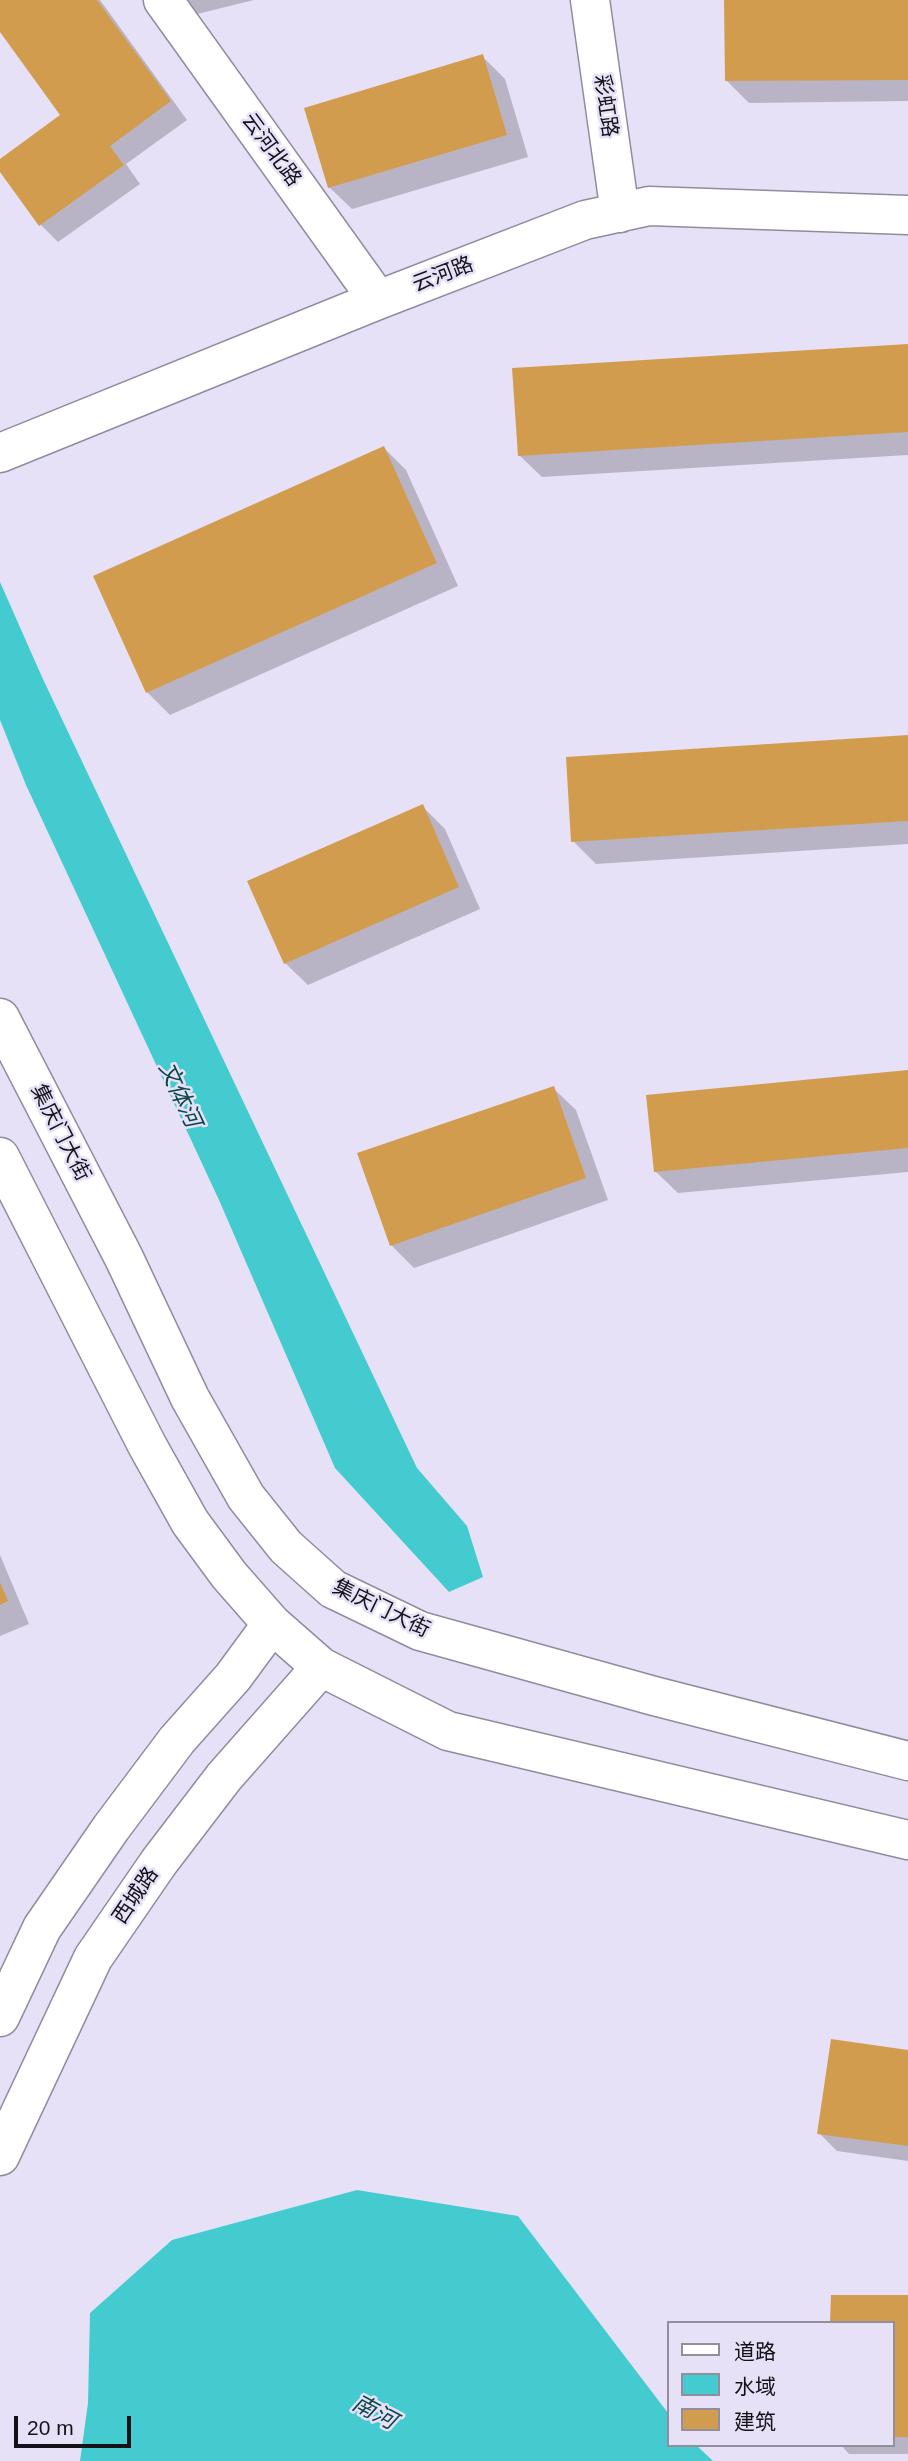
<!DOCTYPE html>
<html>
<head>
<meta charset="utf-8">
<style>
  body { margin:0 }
  #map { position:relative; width:908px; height:2461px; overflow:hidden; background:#e7e1f7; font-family:Helvetica,"Noto Sans SC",sans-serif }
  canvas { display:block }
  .legend { position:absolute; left:667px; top:2321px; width:228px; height:126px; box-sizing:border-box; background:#e7e1f7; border:2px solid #938e9e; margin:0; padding:9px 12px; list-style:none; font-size:21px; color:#141219 }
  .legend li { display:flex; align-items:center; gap:14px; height:35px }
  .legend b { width:35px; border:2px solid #938e9e }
  .scale { position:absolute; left:14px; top:2416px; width:117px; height:32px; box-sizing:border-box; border:4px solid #141219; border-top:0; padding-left:9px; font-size:21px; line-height:24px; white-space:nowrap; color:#141219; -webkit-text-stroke:5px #e7e1f7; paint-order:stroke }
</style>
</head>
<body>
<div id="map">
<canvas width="908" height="2461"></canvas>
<ul class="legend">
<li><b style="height:9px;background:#fff"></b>道路</li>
<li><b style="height:19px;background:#44cbcf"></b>水域</li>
<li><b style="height:19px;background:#d29c4f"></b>建筑</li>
</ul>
<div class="scale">20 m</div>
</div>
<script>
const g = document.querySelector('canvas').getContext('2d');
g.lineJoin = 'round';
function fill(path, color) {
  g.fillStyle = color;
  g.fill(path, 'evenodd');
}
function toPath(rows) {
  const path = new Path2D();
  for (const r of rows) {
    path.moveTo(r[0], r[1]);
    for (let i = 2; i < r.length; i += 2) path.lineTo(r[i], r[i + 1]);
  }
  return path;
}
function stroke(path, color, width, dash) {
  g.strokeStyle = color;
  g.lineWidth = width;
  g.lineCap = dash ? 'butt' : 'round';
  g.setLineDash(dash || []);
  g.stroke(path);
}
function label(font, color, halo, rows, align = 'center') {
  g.font = font + ' Helvetica,"Noto Sans SC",sans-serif';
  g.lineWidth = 5;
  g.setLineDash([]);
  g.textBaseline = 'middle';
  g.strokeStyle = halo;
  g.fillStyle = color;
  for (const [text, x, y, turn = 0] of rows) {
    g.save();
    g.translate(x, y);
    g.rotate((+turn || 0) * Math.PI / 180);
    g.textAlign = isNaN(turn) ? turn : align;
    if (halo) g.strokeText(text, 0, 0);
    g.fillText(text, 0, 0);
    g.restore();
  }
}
const water = toPath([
  [0,582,42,677,417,1468,467,1526,483,1577,449,1592,335,1468,219,1200,26,785,0,720],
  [357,2190,518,2216,668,2413,668,2445,696,2445,713,2461,80,2461,88,2403,90,2313,172,2240]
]);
const shadow = toPath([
  [0,0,100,0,187,120,126,164,140,184,58,242,41,225,0,169,0,161,63,115,0,29],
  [173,0,254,0,189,16],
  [726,0,908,0,908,101,749,103,726,80],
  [482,56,505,79,528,157,352,209,329,187],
  [908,346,908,455,542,477,519,455],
  [384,448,406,470,458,586,170,715,147,692,95,577],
  [908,737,908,844,596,864,573,841],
  [422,806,445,829,480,909,308,985,285,963],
  [908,1072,908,1172,678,1193,655,1171],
  [553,1088,576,1110,608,1200,414,1268,392,1246,360,1154],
  [0,1555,29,1624,0,1636],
  [908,2052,908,2161,837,2151,819,2133],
  [908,2297,908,2454,849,2454,841,2445,892,2445,892,2323]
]);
const building = toPath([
  [0,0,97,0,171,101,110,146,124,165,39,226,0,172,0,159,60,115,0,32],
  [724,0,908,0,908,80,725,81],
  [483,54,507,135,328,188,304,108],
  [908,344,908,432,518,456,512,368],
  [384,446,437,563,146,693,93,576],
  [908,735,908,821,571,842,566,757],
  [423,804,459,887,284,964,247,881],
  [908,1070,908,1148,654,1172,646,1095],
  [554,1086,586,1178,390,1246,357,1153],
  [0,1582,8,1601,0,1605],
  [831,2039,908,2050,908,2146,817,2134],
  [831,2295,908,2295,908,2437,892,2437,892,2323,830,2323]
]);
const minor = toPath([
  [163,0,378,300],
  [590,0,620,213],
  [0,453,378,300,585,220,649,206,908,215]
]);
const major = toPath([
  [0,1018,124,1258,190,1398,246,1497,286,1547,333,1589,420,1631,654,1696,908,1761],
  [0,1157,147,1445,190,1522,229,1575,272,1624,321,1667,448,1731,908,1840],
  [0,2017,42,1928,111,1828,177,1740,233,1677,272,1624],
  [0,2156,93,1958,159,1862,224,1777,321,1667]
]);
const streetNames = [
  ["彩虹路",605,106,82],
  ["云河北路",271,150,54],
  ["云河路",443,275,-21],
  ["集庆门大街",60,1133,63],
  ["集庆门大街",381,1609,26],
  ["西城路",136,1896,-56]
];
const waterNames = [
  ["文体河",179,1095,65],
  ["南河",374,2413,28]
];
fill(water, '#44cbcf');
fill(shadow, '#0003');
fill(building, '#d29c4f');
stroke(minor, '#918b9f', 41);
stroke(major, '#918b9f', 41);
stroke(minor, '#fff', 38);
stroke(major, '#fff', 38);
label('21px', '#141219', '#e7e1f7', streetNames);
label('italic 23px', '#0a4749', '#e7e1f7', waterNames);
</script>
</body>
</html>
